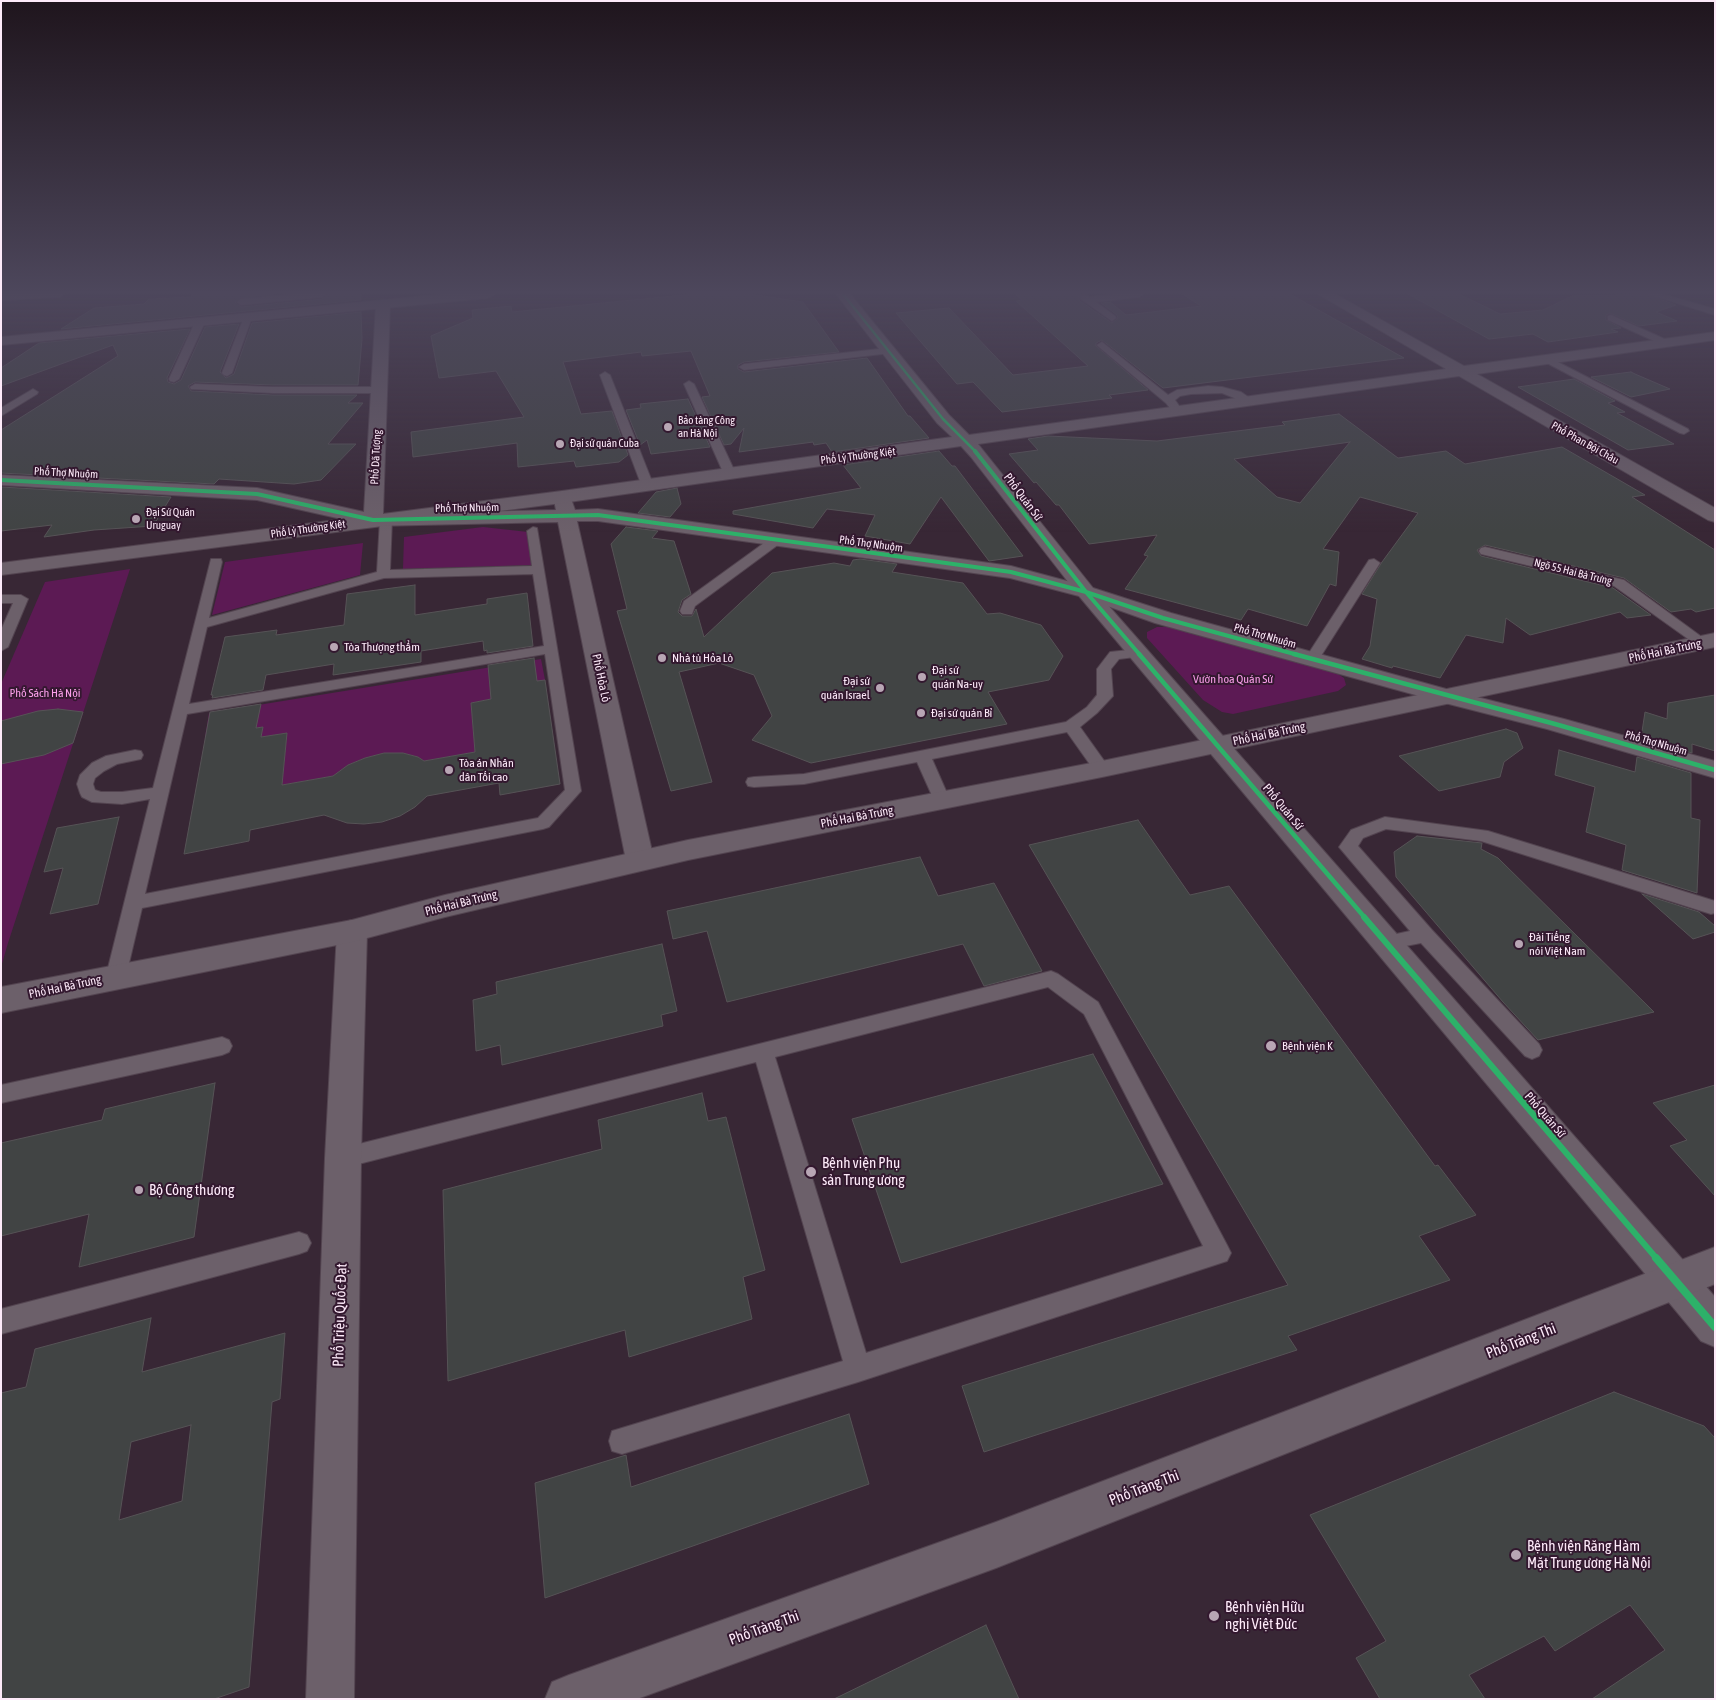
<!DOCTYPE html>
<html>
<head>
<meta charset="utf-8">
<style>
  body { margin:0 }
  #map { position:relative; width:1716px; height:1700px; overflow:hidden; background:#382735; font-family:"Asap Condensed",sans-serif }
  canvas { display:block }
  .frame { position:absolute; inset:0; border:2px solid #fdeaf9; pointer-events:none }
</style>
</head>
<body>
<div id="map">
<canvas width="1716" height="1700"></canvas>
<div class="frame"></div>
</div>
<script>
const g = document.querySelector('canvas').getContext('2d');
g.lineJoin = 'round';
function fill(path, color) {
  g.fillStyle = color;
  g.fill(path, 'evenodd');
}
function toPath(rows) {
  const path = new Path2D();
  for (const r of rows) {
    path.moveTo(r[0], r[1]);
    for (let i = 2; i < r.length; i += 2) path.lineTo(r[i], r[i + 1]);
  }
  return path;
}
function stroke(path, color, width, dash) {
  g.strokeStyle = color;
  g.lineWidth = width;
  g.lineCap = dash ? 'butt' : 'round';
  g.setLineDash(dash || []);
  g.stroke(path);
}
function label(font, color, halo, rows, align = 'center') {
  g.font = font + ' "Asap Condensed",sans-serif';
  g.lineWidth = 4;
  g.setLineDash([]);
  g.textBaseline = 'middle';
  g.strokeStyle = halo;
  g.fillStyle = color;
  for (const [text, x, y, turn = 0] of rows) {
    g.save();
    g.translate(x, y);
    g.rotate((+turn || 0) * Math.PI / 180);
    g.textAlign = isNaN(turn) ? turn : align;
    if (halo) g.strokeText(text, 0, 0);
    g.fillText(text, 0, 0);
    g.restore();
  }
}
const green = toPath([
  [483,527,528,532,536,565,403,569,404,537],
  [363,543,360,575,212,615,225,562],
  [130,569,8,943,1,967,1,684,45,582],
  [1157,627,1172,627,1332,670,1344,678,1346,685,1338,691,1233,714,1222,712,1203,700,1147,638,1147,632],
  [541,659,545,680,491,689,491,699,471,703,475,752,424,761,418,757,403,753,384,753,365,758,348,765,333,776,282,785,287,733,261,737,262,727,205,737,209,713]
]);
const building = toPath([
  [192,294,274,294,240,298,235,302,241,307,322,299,328,294,361,294,361,300,61,329,94,308,144,304,149,299,191,297,192,294],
  [693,294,750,294,803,302,839,352,744,362,738,365,738,369,744,372,867,358,908,416,910,416,929,438,832,452,826,443,814,445,813,442,739,452,744,428,731,444,724,445,702,397,710,396,691,351,642,356,641,352,563,362,581,414,612,411,628,455,619,462,576,467,574,461,518,467,517,443,413,457,411,432,524,417,496,371,439,378,431,336,473,318,472,310,511,306,512,312,693,294],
  [1015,294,1081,294,1078,297,1080,301,1112,323,1118,318,1117,315,1101,303,1110,302,1126,315,1201,306,1182,294,1290,294,1404,358,1163,388,1102,340,1096,343,1096,346,1148,390,1109,395,1112,398,1002,412,973,382,957,384,896,313,949,308,1013,375,1088,366,1016,301,1022,300,1015,294],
  [1408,294,1459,294,1500,314,1543,310,1572,296,1646,294,1676,305,1656,312,1677,321,1639,326,1610,313,1606,315,1606,320,1621,328,1611,329,1618,332,1548,342,1533,334,1489,339,1408,294],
  [361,312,362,339,358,385,273,385,195,382,188,386,191,391,273,395,357,395,348,403,363,403,328,444,356,444,321,480,294,484,219,479,214,484,1,473,1,430,118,356,113,345,1,386,1,368,39,343,190,329,167,378,168,382,174,384,181,380,205,327,239,324,220,372,226,378,234,374,252,323,361,312],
  [1631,372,1635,374,1670,389,1631,397,1591,377,1631,372],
  [1574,379,1615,401,1608,403,1625,412,1617,413,1674,444,1628,450,1518,387,1574,379],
  [688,399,710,447,651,454,647,440,640,445,626,410,641,408,640,404,688,399],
  [1339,414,1398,458,1446,451,1465,464,1562,447,1645,495,1632,497,1715,550,1715,608,1696,612,1691,609,1671,612,1624,578,1485,545,1477,550,1481,556,1613,588,1651,615,1627,618,1620,612,1530,635,1506,618,1503,643,1466,635,1440,678,1393,666,1392,668,1362,659,1370,646,1377,599,1362,594,1382,562,1418,513,1360,497,1323,549,1339,552,1336,586,1330,584,1307,626,1248,609,1241,620,1125,589,1148,556,1144,555,1157,535,1089,544,1059,505,1056,505,1036,482,1034,483,1009,454,1038,450,1028,439,1048,436,1157,441,1285,425,1282,422,1339,414],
  [1350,442,1300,503,1277,497,1234,459,1350,442],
  [939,451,952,466,955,466,1023,556,989,561,941,497,910,544,865,536,875,515,827,509,813,528,733,514,733,511,861,488,843,465,939,451],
  [1,487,171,497,153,526,94,530,44,537,52,525,1,531,1,487],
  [677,488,681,504,670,517,638,513,656,492,677,488],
  [626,527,658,531,652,538,674,541,691,594,682,600,678,612,682,616,692,616,696,609,704,637,772,573,834,563,850,566,853,560,860,559,897,564,892,572,963,583,987,614,1000,613,1041,625,1063,656,1049,680,988,692,1007,724,811,763,752,740,772,716,754,675,719,663,679,672,712,782,671,791,617,611,627,609,611,544,626,527],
  [415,585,415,615,487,604,487,599,527,593,533,646,487,653,487,650,484,651,483,641,421,651,421,662,333,675,334,664,266,675,263,690,212,698,213,695,211,695,225,637,277,630,276,635,344,625,347,594,415,585],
  [534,658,537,681,545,680,560,784,500,795,499,783,427,796,415,807,400,816,382,822,364,824,347,823,324,815,250,830,249,841,184,854,210,712,261,704,256,728,263,727,261,737,287,733,282,785,333,776,348,765,365,758,384,753,403,753,418,757,424,761,475,752,471,703,491,699,488,665,534,658],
  [1715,695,1715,751,1692,744,1692,753,1641,738,1645,712,1667,719,1668,703,1715,695],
  [58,709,83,712,73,743,44,755,1,764,1,721,38,711,58,709],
  [1506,729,1517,733,1523,748,1504,762,1500,777,1439,791,1399,756,1506,729],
  [1559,750,1635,772,1637,757,1691,773,1691,818,1700,820,1697,893,1622,870,1626,845,1586,832,1595,787,1555,775,1559,750],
  [119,817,98,904,50,914,63,868,44,872,57,828,119,817],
  [1138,820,1190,895,1229,886,1435,1166,1438,1165,1476,1215,1419,1236,1450,1280,1288,1336,1297,1350,984,1452,962,1386,1288,1285,1029,845,1138,820],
  [1417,836,1482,843,1481,849,1498,858,1654,1012,1538,1040,1503,1002,1396,877,1394,852,1417,836],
  [920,857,938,896,994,883,1042,971,984,986,963,944,727,1002,707,931,673,939,667,911,920,857],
  [1642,894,1699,912,1715,926,1715,932,1693,939,1642,894],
  [662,944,677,1011,661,1015,663,1026,502,1065,500,1045,476,1051,473,1000,497,994,496,982,662,944],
  [1093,1054,1163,1184,901,1263,852,1119,1093,1054],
  [215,1083,194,1237,79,1267,89,1214,1,1236,1,1143,102,1120,105,1109,215,1083],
  [1715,1085,1715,1196,1670,1146,1687,1140,1653,1103,1715,1085],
  [702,1093,708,1121,726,1117,765,1270,743,1277,752,1319,629,1357,625,1330,448,1381,443,1190,602,1149,598,1120,702,1093],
  [151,1318,142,1372,285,1333,280,1399,272,1402,249,1687,214,1699,1,1699,1,1393,26,1387,35,1349,151,1318],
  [191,1425,182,1501,119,1520,131,1442,191,1425],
  [1614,1392,1704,1426,1715,1438,1715,1699,1592,1699,1665,1650,1630,1605,1555,1651,1544,1636,1469,1675,1485,1699,1380,1699,1356,1658,1386,1641,1310,1515,1614,1392],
  [849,1414,869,1484,545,1598,535,1483,626,1455,631,1487,849,1414],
  [986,1625,1019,1699,834,1699,986,1625]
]);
const service = toPath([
  [1,294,64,294,60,297,1,300,1,294],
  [295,294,326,294,322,297,241,305,237,302,241,299,295,294],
  [1084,294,1090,297,1116,294,1143,294,1139,297,1096,302,1115,316,1116,318,1112,321,1081,299,1080,297,1084,294],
  [1648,294,1662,294,1715,309,1715,315,1648,294],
  [248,314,252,317,232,373,227,376,224,375,222,373,244,317,248,314],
  [1611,315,1669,341,1671,343,1666,346,1663,345,1608,320,1608,316,1611,315],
  [200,319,205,322,179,379,174,382,170,381,169,379,195,322,200,319],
  [1102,342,1168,395,1177,390,1208,386,1222,387,1241,392,1254,401,1249,404,1222,393,1191,394,1180,396,1175,400,1182,410,1181,412,1173,412,1166,403,1099,347,1097,345,1102,342],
  [888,348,893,351,891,353,744,370,739,367,744,364,888,348],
  [1548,357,1688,429,1689,431,1684,434,1680,433,1545,362,1545,358,1548,357],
  [605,372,610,375,653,484,651,486,647,487,641,484,600,375,605,372],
  [689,381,694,384,735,472,733,474,729,475,723,472,684,384,689,381],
  [195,384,273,387,380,387,385,390,380,393,273,393,191,389,190,387,195,384],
  [33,389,38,392,37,394,1,416,1,408,33,389],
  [386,515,392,519,390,570,532,566,527,531,533,527,537,528,581,791,549,827,543,829,142,908,126,976,123,981,116,984,109,981,106,976,150,799,122,804,92,802,82,797,80,793,77,784,80,775,92,763,106,756,135,750,141,751,143,755,141,759,117,764,104,771,95,778,93,784,95,790,101,792,122,792,153,788,211,559,221,559,222,562,209,618,377,572,380,519,386,515],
  [533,574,544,646,189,704,207,627,384,578,533,574],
  [545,654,565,790,538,818,145,894,187,714,545,654],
  [775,537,781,541,779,544,695,606,692,614,682,614,680,611,684,601,771,538,775,537],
  [1485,547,1624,580,1710,643,1708,646,1703,647,1698,646,1614,586,1481,554,1479,551,1481,548,1485,547],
  [1374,559,1380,563,1319,659,1317,662,1307,662,1305,659,1369,560,1374,559],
  [1,595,21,595,28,599,8,647,1,651,1,630,13,603,1,603,1,595],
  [1138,649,1143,650,1145,653,1143,656,1119,659,1111,669,1113,696,1097,713,1080,727,1110,769,1108,773,1102,774,1096,773,1067,732,932,759,950,800,948,804,942,806,936,804,934,800,917,762,804,784,754,787,748,786,746,782,748,778,754,777,804,774,1066,722,1087,707,1097,695,1097,669,1110,652,1138,649],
  [1385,817,1488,831,1715,901,1715,913,1711,914,1481,841,1386,829,1363,838,1358,846,1432,930,1539,1044,1542,1050,1539,1056,1532,1059,1525,1056,1421,943,1385,950,1378,948,1376,943,1378,938,1410,931,1339,847,1351,830,1385,817],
  [1051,971,1058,974,1098,1002,1227,1245,1231,1253,1227,1261,858,1382,622,1454,612,1451,609,1441,612,1431,843,1361,756,1062,343,1168,335,1165,332,1158,335,1151,343,1148,1051,971],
  [1048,987,1084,1014,1203,1246,866,1353,775,1057,1048,987],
  [222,1037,229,1040,232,1046,229,1052,222,1055,1,1103,1,1085,222,1037],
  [299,1232,307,1235,311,1243,307,1251,299,1254,1,1334,1,1309,299,1232]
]);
const minor = toPath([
  [383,300,390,304,383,514,556,510,554,500,556,496,563,494,570,496,575,510,598,509,1011,566,1093,588,1171,613,1457,692,1564,719,1715,761,1715,778,1547,729,1441,702,1155,623,1079,596,1010,578,598,521,577,521,654,860,650,867,640,870,630,867,626,860,558,522,373,526,257,500,1,485,1,475,257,488,364,512,376,304,383,300],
  [352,920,362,923,367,931,361,1158,354,1699,306,1699,325,1158,337,931,342,923,352,920],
  [1676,1262,1690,1268,1715,1297,1715,1347,1701,1341,1662,1294,1657,1281,1662,1268,1676,1262]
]);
const tertiary = toPath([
  [836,294,850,294,949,415,969,435,1446,369,1318,294,1335,294,1464,366,1715,332,1715,340,1477,374,1715,508,1715,522,1708,520,1459,376,978,444,1093,588,1690,1268,1695,1281,1690,1294,1676,1300,1662,1294,1079,596,971,457,961,446,562,503,1,575,1,563,562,491,952,437,937,423,836,294]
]);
const secondary = toPath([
  [445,294,495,294,488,298,1,345,1,337,445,294],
  [1715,633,1715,647,1102,777,688,860,445,917,352,942,1,1013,1,987,352,920,445,895,688,840,1102,761,1715,633],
  [1715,1247,1715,1284,996,1568,637,1699,545,1699,552,1682,569,1675,996,1522,1715,1247]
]);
const cyclewayFar4 = toPath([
  [843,294,943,419,976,452]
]);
const cyclewayFar3 = toPath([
  [975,451,1086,592,1140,655],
  [1,480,257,494,373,520,598,515,1011,572,1086,592,1163,618,1298,655]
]);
const cyclewayFar2 = toPath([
  [1139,654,1366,919],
  [1294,654,1555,724,1715,770]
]);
const cyclewayFar1 = toPath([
  [1364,917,1657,1259]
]);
const cycleway = toPath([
  [1656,1258,1715,1327]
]);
const markers = [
  [668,427,5,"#b8a6b4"],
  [560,444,5,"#b8a6b4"],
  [136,519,5,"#b8a6b4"],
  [334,647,5,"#b8a6b4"],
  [662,658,5,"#b8a6b4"],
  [922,677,5,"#b8a6b4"],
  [880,688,5,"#b8a6b4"],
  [921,713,5,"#b8a6b4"],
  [449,770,5,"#b8a6b4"],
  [1519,944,5,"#b8a6b4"],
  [1271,1046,6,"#b8a6b4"],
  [811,1172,6,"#b8a6b4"],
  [139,1190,5,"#b8a6b4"],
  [1516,1555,6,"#b8a6b4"],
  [1214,1616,6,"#b8a6b4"]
];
const farPoinames = [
  ["Bảo tàng Công",678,421],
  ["an Hà Nội",678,434],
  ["Đại sứ quán Cuba",570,444],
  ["Đại Sứ Quán",146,513],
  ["Uruguay",146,526]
];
const farStreetnames = [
  ["Phố Phan Bội Châu",1585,443,29],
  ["Phố Lý Thường Kiệt",858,456,-7],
  ["Phố Dã Tượng",376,457,-87],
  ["Phố Thợ Nhuộm",66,473,3],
  ["Phố Thợ Nhuộm",467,508,-1],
  ["Phố Lý Thường Kiệt",308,529,-8],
  ["Phố Thợ Nhuộm",871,544,8],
  ["Ngõ 55 Hai Bà Trưng",1573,572,14],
  ["Phố Thợ Nhuộm",1265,636,16],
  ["Phố Thợ Nhuộm",1656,743,16]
];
const streetNames = [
  ["Phố Quán Sứ",1023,497,53],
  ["Phố Hai Bà Trưng",1665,651,-12],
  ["Phố Hỏa Lò",601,678,78],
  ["Phố Hai Bà Trưng",1269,734,-12],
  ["Phố Quán Sứ",1283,807,50],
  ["Phố Hai Bà Trưng",857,817,-11],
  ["Phố Hai Bà Trưng",461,903,-14],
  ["Phố Hai Bà Trưng",65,987,-12],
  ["Phố Quán Sứ",1545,1115,49]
];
const poiNames = [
  ["Tòa Thượng thẩm",344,647],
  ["Nhà tù Hỏa Lò",672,658],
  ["Đại sứ",932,670],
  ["quán Na-uy",932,684],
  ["Đại sứ",870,681,"right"],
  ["quán Israel",870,695,"right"],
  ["Đại sứ quán Bỉ",931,713],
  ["Tòa án Nhân",459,763],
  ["dân Tối cao",459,777],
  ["Đài Tiếng",1529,937],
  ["nói Việt Nam",1529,951],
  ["Bệnh viện K",1282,1046]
];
const parkNames = [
  ["Vườn hoa Quán Sứ",1233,679],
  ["Phố Sách Hà Nội",45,693]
];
const nearPoinames = [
  ["Bệnh viện Phụ",822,1163],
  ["sản Trung ương",822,1180],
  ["Bộ Công thương",149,1190],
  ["Bệnh viện Răng Hàm",1527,1546],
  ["Mặt Trung ương Hà Nội",1527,1563],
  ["Bệnh viện Hữu",1225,1607],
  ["nghị Việt Đức",1225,1624]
];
const nearStreetnames = [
  ["Phố Triệu Quốc Đạt",340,1315,-88],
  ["Phố Tràng Thi",1521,1341,-21],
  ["Phố Tràng Thi",1144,1488,-21],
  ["Phố Tràng Thi",764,1628,-20]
];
fill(green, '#5c1a54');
fill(building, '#414444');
stroke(building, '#565356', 1);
stroke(service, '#534450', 2);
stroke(minor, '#534450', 2);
stroke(tertiary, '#534450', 2);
stroke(secondary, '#534450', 2);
fill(service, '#6c606a');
fill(minor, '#6c606a');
fill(tertiary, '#6c606a');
fill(secondary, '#6c606a');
stroke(cyclewayFar4, '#2db169', 2.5);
stroke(cyclewayFar3, '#2db169', 4);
stroke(cyclewayFar2, '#2db169', 4.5);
stroke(cyclewayFar1, '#2db169', 6);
stroke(cycleway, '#2db169', 8);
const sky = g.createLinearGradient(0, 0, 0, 532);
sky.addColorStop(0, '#1f151d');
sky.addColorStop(0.55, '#4d475c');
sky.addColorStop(1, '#4d475c00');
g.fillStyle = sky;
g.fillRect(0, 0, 1716, 532);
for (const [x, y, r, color] of markers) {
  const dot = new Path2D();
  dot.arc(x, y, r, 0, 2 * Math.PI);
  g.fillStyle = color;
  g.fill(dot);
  stroke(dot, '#33182f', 2);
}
label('11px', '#fdeaf9', '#33182f', farPoinames, 'left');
label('11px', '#fdeaf9', '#33182f', farStreetnames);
label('12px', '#fdeaf9', '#33182f', streetNames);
label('12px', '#fdeaf9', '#33182f', poiNames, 'left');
label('12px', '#fb9feb', '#33182f', parkNames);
label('15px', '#fdeaf9', '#33182f', nearPoinames, 'left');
label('15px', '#fdeaf9', '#33182f', nearStreetnames);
</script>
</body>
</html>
